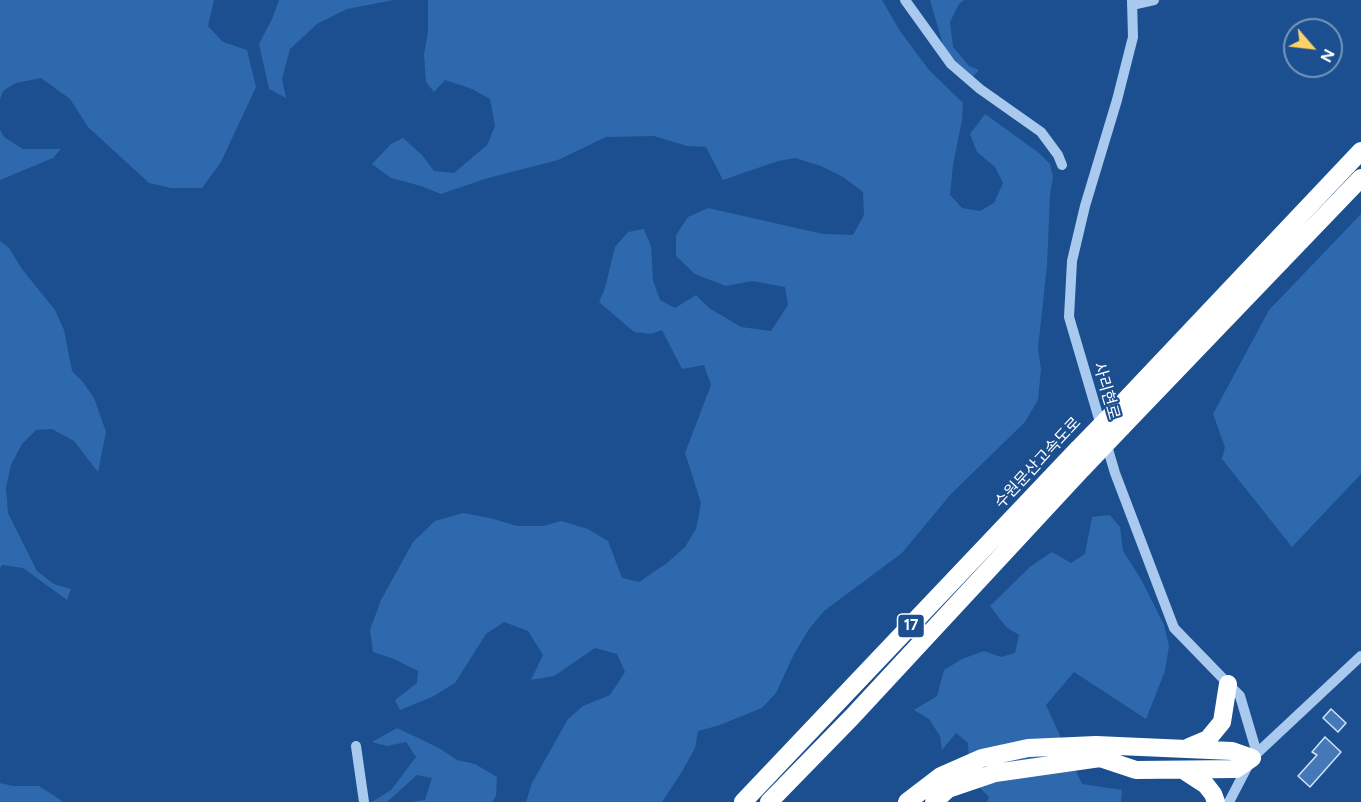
<!DOCTYPE html>
<html>
<head>
<meta charset="utf-8">
<style>
  body { margin:0 }
  #map { position:relative; width:1361px; height:802px; overflow:hidden; background:#1b4f8f; font-family:Figtree,sans-serif }
  canvas { display:block }
  .north { position:absolute; left:1283px; top:18px; width:60px; height:60px; box-sizing:border-box; background:#1b4f8f; border:2px solid #7695bc; border-radius:50%; rotate:118deg; font-size:16px; font-weight:700; line-height:24px; text-align:center; color:#fff }
  .north::after { content:''; display:block; margin:auto; width:21px; height:27px; background:#ffd166; clip-path:polygon(50% 0,100% 100%,50% 72%,0 100%) }
</style>
</head>
<body>
<div id="map">
<canvas width="1361" height="802"></canvas>
<div class="north">N</div>
</div>
<script>
const g = document.querySelector('canvas').getContext('2d');
g.lineJoin = 'round';
function fill(path, color) {
  g.fillStyle = color;
  g.fill(path, 'evenodd');
}
function toPath(rows) {
  const path = new Path2D();
  for (const r of rows) {
    path.moveTo(r[0], r[1]);
    for (let i = 2; i < r.length; i += 2) path.lineTo(r[i], r[i + 1]);
  }
  return path;
}
function stroke(path, color, width, dash) {
  g.strokeStyle = color;
  g.lineWidth = width;
  g.lineCap = dash ? 'butt' : 'round';
  g.setLineDash(dash || []);
  g.stroke(path);
}
function label(font, color, halo, rows, align = 'center') {
  g.font = font + ' Figtree,"Noto Sans KR",sans-serif';
  g.lineWidth = 4.5;
  g.setLineDash([]);
  g.textBaseline = 'middle';
  g.strokeStyle = halo;
  g.fillStyle = color;
  for (const [text, x, y, turn = 0] of rows) {
    g.save();
    g.translate(x, y);
    g.rotate((+turn || 0) * Math.PI / 180);
    g.textAlign = isNaN(turn) ? turn : align;
    if (halo) g.strokeText(text, 0, 0);
    g.fillText(text, 0, 0);
    g.restore();
  }
}
const green = toPath([
  [0,0,214,0,208,26,223,42,247,50,256,87,221,162,202,188,171,188,149,183,88,127,70,99,41,78,16,83,3,91,0,99],
  [279,0,394,0,347,9,317,24,290,49,282,79,286,98,269,89,259,44,272,19],
  [428,0,882,0,900,31,929,70,963,103,962,120,953,165,950,195,962,208,980,211,994,203,1003,183,995,167,977,152,970,134,985,114,1039,153,1050,164,1053,177,1050,195,1047,266,1038,348,1041,369,1038,400,1025,422,951,494,902,553,824,611,809,629,794,654,776,693,762,708,717,726,698,731,695,748,683,770,662,802,526,802,532,783,568,719,583,706,610,695,625,672,617,654,595,648,554,676,531,680,543,655,528,631,504,622,486,634,455,683,432,697,400,710,395,700,417,683,418,671,394,659,373,652,370,630,381,600,413,542,435,521,463,513,490,518,517,526,543,526,561,521,588,529,608,541,622,578,639,582,667,563,685,547,696,529,701,503,685,453,711,385,704,365,682,369,662,330,651,334,634,332,599,302,605,288,615,247,628,232,644,229,651,246,653,280,660,300,675,308,696,295,709,308,741,327,771,331,788,305,785,287,752,281,726,286,695,274,676,256,676,235,688,217,708,208,823,234,853,235,864,215,863,192,843,177,821,166,795,158,778,161,723,180,706,147,687,146,654,136,606,137,558,160,488,178,441,194,421,186,391,178,372,164,391,144,403,138,422,155,434,171,454,173,487,145,495,126,490,99,472,89,445,80,434,92,426,82,424,55,428,32],
  [930,0,964,0,959,4,950,22,953,47,969,66,979,70,971,79,944,48],
  [0,130,4,137,23,149,61,149,53,158,0,180],
  [1361,214,1361,474,1292,547,1222,459,1225,447,1213,414,1269,310],
  [0,241,9,248,22,269,55,310,64,330,72,371,83,382,94,398,106,432,98,472,74,441,52,429,36,430,22,444,11,465,6,488,8,513,37,571,54,584,71,589,67,600,23,568,2,565,0,568],
  [1110,515,1120,527,1123,551,1141,579,1164,625,1169,646,1165,671,1146,719,1074,672,1046,705,1082,784,1122,790,1121,802,987,802,989,797,977,785,969,764,968,743,956,733,942,750,940,736,929,719,914,710,937,696,944,670,962,659,984,651,1001,657,1015,653,1019,635,1006,627,990,606,1031,566,1052,552,1071,563,1085,554,1092,517],
  [397,728,439,748,457,760,475,764,497,777,496,796,492,802,411,802,425,800,432,778,417,775,387,802,372,802,391,790,416,757,406,742,387,746,372,742],
  [0,783,13,786,39,786,59,799,62,802,0,802]
]);
const building = toPath([
  [1331,709,1346,723,1338,732,1323,718,1331,709],
  [1325,737,1341,752,1310,787,1298,776,1317,755,1312,752,1325,737]
]);
const minor = toPath([
  [905,0,951,64,980,89,1041,132,1058,155,1062,165],
  [1132,0,1133,37,1117,100,1085,206,1072,261,1069,317,1115,473,1174,628,1240,696,1256,750,1229,802],
  [1132,5,1154,0],
  [356,746,364,802],
  [1254,756,1361,656]
]);
const highway = toPath([
  [1117,409,1361,151],
  [1122,427,1361,178],
  [1189,747,1208,739,1222,722,1228,684],
  [1183,770,1206,785,1213,794,1216,802],
  [743,802,1078,449],
  [769,802,852,717,1083,468],
  [907,802,941,776,982,758,1028,748,1096,745,1232,751,1252,758],
  [934,802,948,789,995,773,1100,758,1136,770,1236,769,1252,758]
]);
const highwayBridge = toPath([
  [1078,449,1117,409],
  [1083,468,1122,427]
]);
const shields = [
  [911,626,27]
];
const shieldNames = [
  ["17",911,626]
];
const streetNames = [
  ["사리현로",1106,391,74],
  ["수원문산고속도로",1038,463,-47]
];
fill(green, '#2e69ad');
fill(building, '#4478b7');
stroke(building, '#cfe3fa', 1.5);
stroke(minor, '#a9c9ee', 10);
stroke(highway, '#fff', 18);
stroke(highwayBridge, '#fff', 18);
for (const [x, y, w] of shields) {
  const box = new Path2D();
  box.roundRect(x - w / 2, y - 12, w, 24, 4.5);
  g.fillStyle = '#1b4f8f';
  g.fill(box);
  stroke(box, '#fff', 1.5);
}
label('bold 15px', '#fff', null, shieldNames);
label('16px', '#fff', '#1b4f8f', streetNames);
</script>
</body>
</html>
